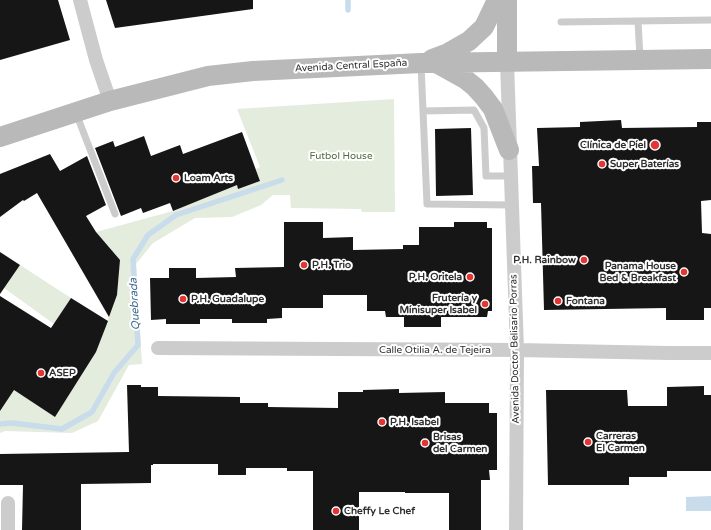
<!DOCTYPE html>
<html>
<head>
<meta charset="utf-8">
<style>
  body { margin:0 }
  canvas { display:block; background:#fff }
</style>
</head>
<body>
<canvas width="711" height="530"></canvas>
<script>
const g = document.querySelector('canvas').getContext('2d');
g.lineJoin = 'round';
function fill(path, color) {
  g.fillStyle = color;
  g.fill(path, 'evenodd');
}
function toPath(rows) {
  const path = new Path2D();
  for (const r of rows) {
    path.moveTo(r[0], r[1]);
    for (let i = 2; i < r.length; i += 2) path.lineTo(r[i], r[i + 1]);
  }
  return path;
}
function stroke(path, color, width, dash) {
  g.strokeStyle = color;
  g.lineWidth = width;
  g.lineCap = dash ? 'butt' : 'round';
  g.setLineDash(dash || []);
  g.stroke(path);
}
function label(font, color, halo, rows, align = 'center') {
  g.font = font + ' "Varela Round",sans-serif';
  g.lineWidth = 4;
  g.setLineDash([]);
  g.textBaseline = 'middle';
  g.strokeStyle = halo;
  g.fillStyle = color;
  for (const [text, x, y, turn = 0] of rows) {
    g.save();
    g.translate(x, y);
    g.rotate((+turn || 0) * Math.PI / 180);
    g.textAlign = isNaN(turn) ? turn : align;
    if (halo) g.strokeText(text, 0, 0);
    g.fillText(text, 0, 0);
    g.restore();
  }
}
const green = toPath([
  [394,99,395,212,362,212,361,209,291,208,290,195,273,195,261,205,232,217,195,218,153,243,136,264,142,364,129,365,98,421,72,433,5,431,0,433,0,405,5,403,14,390,55,416,96,352,117,295,120,260,96,232,173,211,237,185,238,188,260,181,256,169,260,167,237,109],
  [20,265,71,298,54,324,4,288]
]);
const water = toPath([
  [711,496,711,511,686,511,686,497]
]);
const stream = toPath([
  [348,0,348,10],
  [0,424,12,423,62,429,92,412,114,373,138,345,133,259,148,235,176,215,282,180]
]);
const building = toPath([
  [0,0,58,0,70,40,0,60],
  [106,0,253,0,253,9,115,28],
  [621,120,622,128,697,127,697,122,711,122,711,200,701,201,702,233,711,234,711,308,704,308,704,320,666,320,666,308,544,310,541,203,533,203,532,166,539,166,537,128,580,127,580,122],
  [471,128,473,195,436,196,435,129],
  [242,132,260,181,238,189,237,185,173,211,170,203,143,213,141,208,121,216,95,148,113,141,115,147,144,136,151,156,180,145,183,154],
  [50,154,60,171,87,156,106,205,86,216,96,232,120,260,117,295,109,317,37,193,24,201,23,200,0,217,0,174],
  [284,222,323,222,323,238,353,237,353,250,403,249,403,245,419,245,419,227,454,227,454,222,487,222,487,228,492,228,492,311,488,311,487,317,441,317,441,327,404,327,404,317,386,317,385,311,367,311,367,295,323,295,323,308,282,308,282,318,267,319,267,323,232,323,232,319,200,319,200,324,166,324,166,319,151,320,150,278,169,278,169,268,196,268,196,278,236,277,235,268,284,267],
  [0,252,20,265,0,294],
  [0,296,51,328,71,298,108,321,96,352,55,417,14,390,0,411],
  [127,385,141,385,141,387,158,387,158,396,240,397,240,403,268,403,268,407,338,408,338,392,363,392,363,390,399,389,399,393,445,392,445,403,489,403,489,413,497,413,497,470,489,470,490,480,481,480,481,530,449,530,449,493,405,493,405,492,359,492,359,530,313,530,313,471,287,471,287,468,246,468,246,475,218,475,218,464,153,464,153,465,151,465,151,483,81,484,81,530,22,530,23,485,0,485,0,454,129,452],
  [704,386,704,395,711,395,711,471,667,471,667,477,629,477,629,485,548,485,546,390,627,390,628,406,667,406,667,387]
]);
const lane = toPath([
  [638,21,640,58],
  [561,22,711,20],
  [421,65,423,111,474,110,484,128,486,176,510,176],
  [423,111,427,204,512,205],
  [76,113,115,214]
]);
const street = toPath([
  [80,0,96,60,110,101],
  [507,62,517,350,516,530],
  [158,348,517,350,668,353,711,353],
  [8,503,8,530]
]);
const secondary = toPath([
  [432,59,448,53,469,41,484,27,497,0],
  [507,62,507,0],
  [438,64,465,79,475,87,484,97,493,109,509,150],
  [0,137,110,101,208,76,253,71,421,63,711,59]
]);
const markers = [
  [655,145,5,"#e23534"],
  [602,164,4,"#e23534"],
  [176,178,4,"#e23534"],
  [584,260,4,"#e23534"],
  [304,265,4,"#e23534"],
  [684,272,4,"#e23534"],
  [470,277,4,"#e23534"],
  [183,299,4,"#e23534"],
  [558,301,4,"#e23534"],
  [485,304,4,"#e23534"],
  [41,373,4,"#e23534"],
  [382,422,4,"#e23534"],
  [588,442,4,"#e23534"],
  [425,443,4,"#e23534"],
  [336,511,4,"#e23534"]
];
const streetNames = [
  ["Avenida Central España",351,66,-3],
  ["Avenida Doctor Belisario Porras",515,349,-91],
  ["Calle Otilia A. de Tejeira",435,350]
];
const poiNames = [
  ["Clínica de Piel",646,145,"right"],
  ["Super Baterías",610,164],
  ["Loam Arts",184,178],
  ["P.H. Rainbow",576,260,"right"],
  ["P.H. Trio",312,265],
  ["Panama House",676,266,"right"],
  ["Bed & Breakfast",676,278,"right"],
  ["P.H. Oritela",462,277,"right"],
  ["Frutería y",477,298,"right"],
  ["Minisuper Isabel",477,310,"right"],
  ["P.H. Guadalupe",191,299],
  ["Fontana",566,301],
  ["ASEP",49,373],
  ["P.H. Isabel",390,422],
  ["Carreras",596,436],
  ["El Carmen",596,448],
  ["Brisas",433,437],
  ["del Carmen",433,449],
  ["Cheffy Le Chef",344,511]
];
const parkNames = [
  ["Futbol House",341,156]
];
const waterNames = [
  ["Quebrada",135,304,-93]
];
fill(green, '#e4ecdd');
fill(water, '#c9dceb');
stroke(stream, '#c9dceb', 5.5);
fill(building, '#161616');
stroke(lane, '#ccc', 7);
stroke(street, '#ccc', 14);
stroke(secondary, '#b9b9b9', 20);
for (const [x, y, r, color] of markers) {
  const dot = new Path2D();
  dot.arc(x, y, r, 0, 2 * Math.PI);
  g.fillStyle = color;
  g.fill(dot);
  stroke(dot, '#fff', 1.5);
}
label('10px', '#2f2f2f', '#fff', streetNames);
label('bold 10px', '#2f2f2f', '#fff', poiNames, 'left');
label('10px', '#4e6a3d', '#fff', parkNames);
label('italic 11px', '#3e6a90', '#fff', waterNames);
</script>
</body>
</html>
